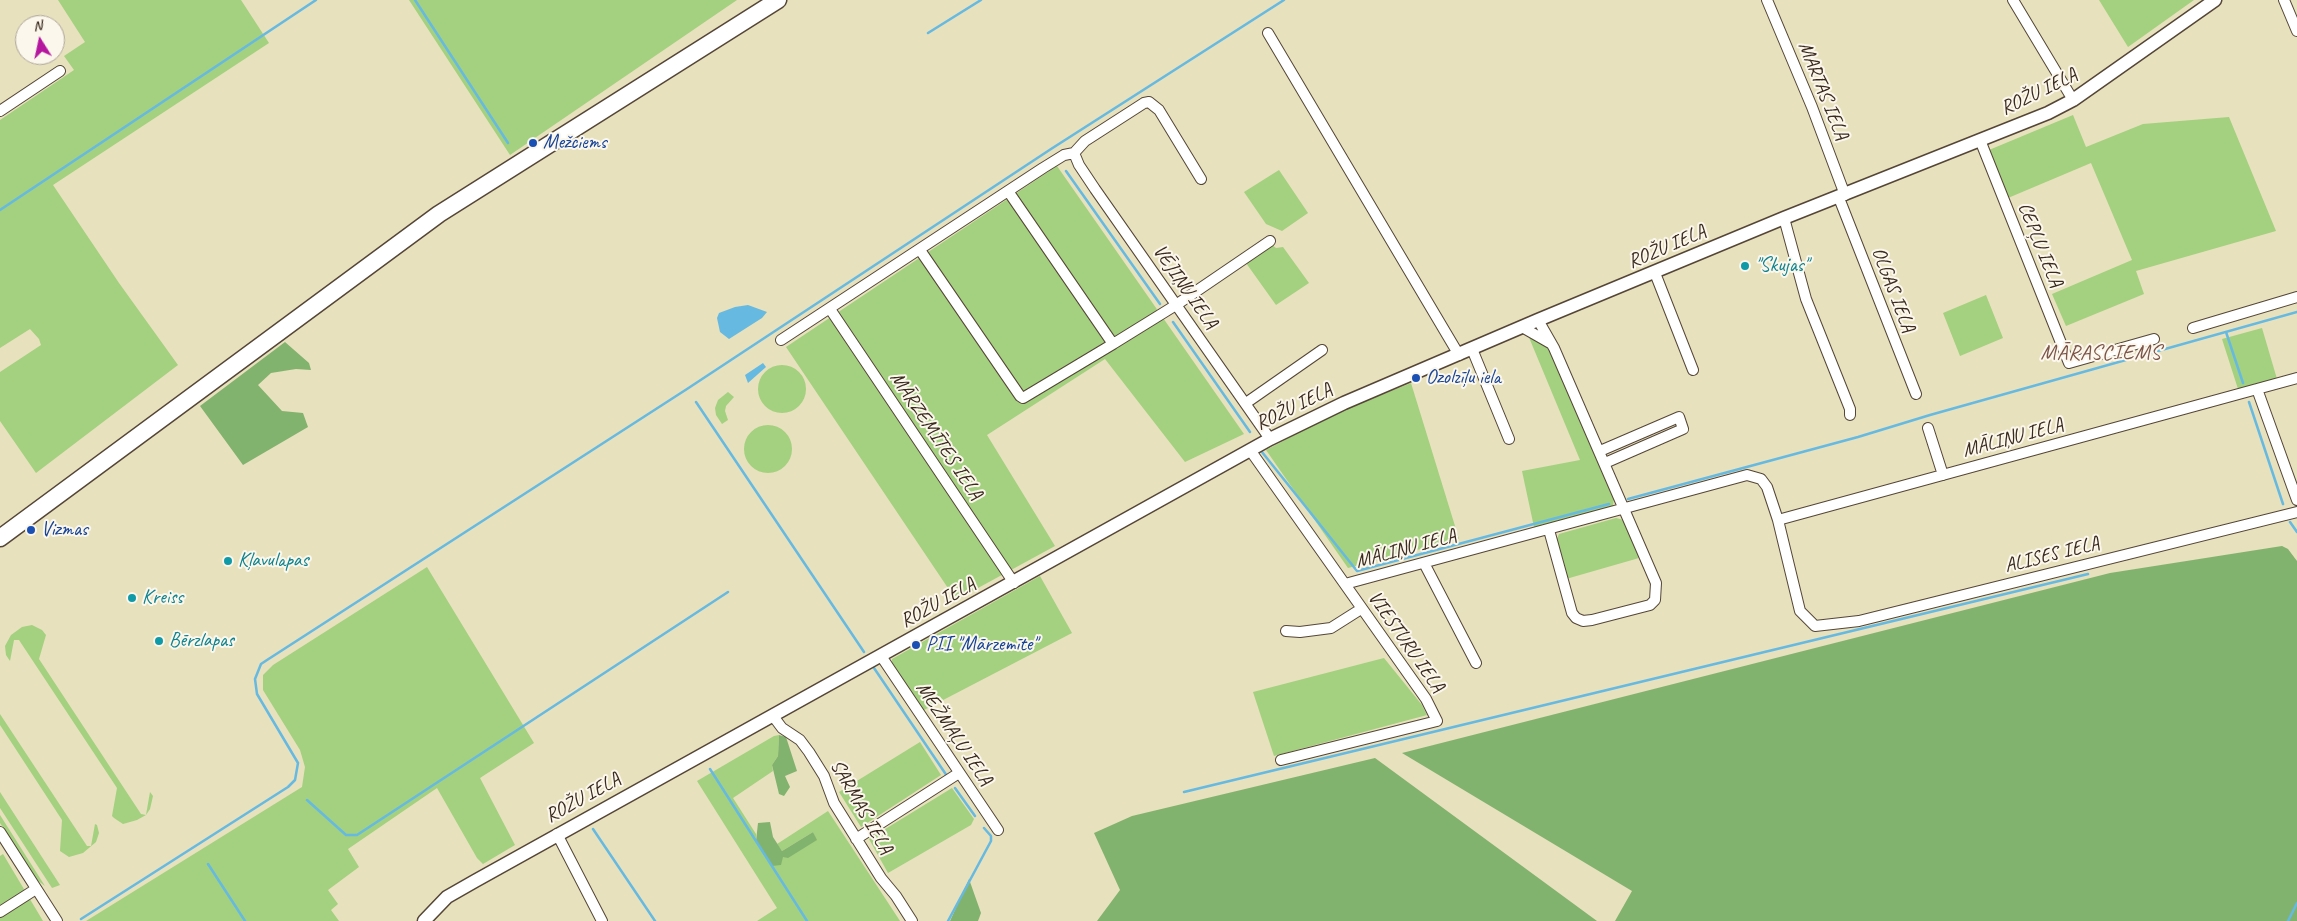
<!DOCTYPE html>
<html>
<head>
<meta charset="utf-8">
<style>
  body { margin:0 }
  #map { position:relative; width:2297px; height:921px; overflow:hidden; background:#e7e1bd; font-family:Caveat,sans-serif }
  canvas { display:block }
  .north { position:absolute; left:15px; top:15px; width:50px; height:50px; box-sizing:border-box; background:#fbf7ec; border:1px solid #aea59a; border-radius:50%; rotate:350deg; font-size:14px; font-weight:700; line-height:20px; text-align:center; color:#3b2a1e }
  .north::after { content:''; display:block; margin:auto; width:18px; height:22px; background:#b5179e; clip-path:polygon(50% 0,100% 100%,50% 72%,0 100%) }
</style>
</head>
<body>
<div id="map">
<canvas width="2297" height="921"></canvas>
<div class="north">N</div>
</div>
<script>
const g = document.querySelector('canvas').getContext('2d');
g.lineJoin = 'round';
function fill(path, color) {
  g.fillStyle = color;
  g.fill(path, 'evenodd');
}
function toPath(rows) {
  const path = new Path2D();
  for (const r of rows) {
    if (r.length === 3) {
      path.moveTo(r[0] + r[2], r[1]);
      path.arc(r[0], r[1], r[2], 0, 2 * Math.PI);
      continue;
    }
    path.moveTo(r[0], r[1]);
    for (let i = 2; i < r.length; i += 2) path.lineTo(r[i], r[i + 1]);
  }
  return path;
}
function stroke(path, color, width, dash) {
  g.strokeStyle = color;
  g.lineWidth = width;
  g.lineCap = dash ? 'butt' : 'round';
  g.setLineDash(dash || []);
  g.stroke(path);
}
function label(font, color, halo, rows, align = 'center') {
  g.font = font + ' Caveat,sans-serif';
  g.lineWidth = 4;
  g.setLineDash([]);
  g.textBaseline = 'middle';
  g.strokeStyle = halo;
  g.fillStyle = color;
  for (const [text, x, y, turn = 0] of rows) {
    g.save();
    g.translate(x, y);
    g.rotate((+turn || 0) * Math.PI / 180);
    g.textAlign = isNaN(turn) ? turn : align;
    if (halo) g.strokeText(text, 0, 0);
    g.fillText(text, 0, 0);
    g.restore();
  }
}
const green = toPath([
  [58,0,241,0,269,43,53,185,119,283,178,365,36,473,0,421,0,372,41,345,39,339,30,329,0,348,0,120,74,70,64,56,85,42],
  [409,0,737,0,510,155],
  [2099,0,2194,0,2128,47],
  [2073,115,2086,147,2143,124,2229,117,2276,231,2136,271,2144,294,2066,326,2052,294,2132,260,2091,163,2008,198,1989,150],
  [1057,166,1244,434,1185,462,1105,359,987,435,1055,546,956,600,786,347],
  [1279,170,1308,213,1282,231,1266,224,1244,192],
  [1272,245,1276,248,1283,247,1309,283,1276,305,1246,263],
  [1986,295,2003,338,1960,356,1943,313],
  [2262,328,2277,379,2238,389,2222,339],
  [1531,334,1550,350,1614,498,1613,506,1534,527,1522,471,1580,460,1528,335],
  [782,389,24],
  [1411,383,1459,539,1348,568,1266,450,1339,412],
  [728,392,734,397,726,406,725,411,728,420,722,424,716,415,715,408,718,400],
  [768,449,24],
  [1616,518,1624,520,1639,558,1566,579,1556,541,1559,534],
  [427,567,534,743,480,778,515,845,483,864,477,858,437,788,348,849,359,867,328,890,338,904,331,910,339,921,86,921,302,787,305,767,300,750,263,690,263,675,273,665],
  [1040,576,1072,633,922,711,892,667,892,659],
  [32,625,42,630,46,635,39,659,141,814,146,815,150,792,153,796,150,809,146,815,137,820,123,824,114,818,112,816,117,788,19,640,14,640,10,661,6,655,5,646,11,635,22,627],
  [1384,658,1422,705,1427,715,1274,756,1253,692],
  [0,714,87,846,91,846,95,824,97,825,99,833,96,842,83,853,69,857,60,851,62,820,0,725],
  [779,735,778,756,772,765,773,771,733,798,756,834,756,841,783,857,816,840,813,832,782,851,777,844,828,811,900,921,757,921,777,908,697,781,774,736],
  [920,742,941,775,861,827,839,792],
  [952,788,974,819,971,825,888,873,869,839],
  [0,792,60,885,52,888,0,808],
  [0,815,45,886,37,880,0,823],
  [3,854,43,921,0,921,0,856]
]);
const forest = toPath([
  [285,342,309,363,311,370,296,369,271,373,258,385,282,411,303,413,308,427,243,465,200,406],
  [2282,546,2288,549,2297,561,2297,921,1615,921,1632,891,1402,753,2110,573],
  [779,735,786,737,797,771,785,776,790,787,784,796,779,794,772,765,778,756],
  [1375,758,1597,921,1097,921,1120,890,1094,833,1132,816],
  [770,822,773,837,782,851,813,832,817,840,788,858,783,857,781,865,772,866,756,841,758,823],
  [969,879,981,913,978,921,950,921]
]);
const water = toPath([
  [748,305,767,312,762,318,729,339,720,332,717,318,719,313,735,307],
  [763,363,766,367,748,383,745,375]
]);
const stream = toPath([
  [415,0,508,143],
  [928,33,981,0],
  [1066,171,1160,304],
  [0,210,316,0],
  [1173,322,1250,432],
  [2226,332,2243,383],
  [696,402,864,652],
  [2249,402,2283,504],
  [1262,452,1357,571,1609,504],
  [1628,499,1858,437,1930,415,2297,312],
  [2290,522,2297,532],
  [874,668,947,776],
  [710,769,807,921],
  [955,788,975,816],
  [1184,792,2088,574],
  [307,800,346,835,357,835,728,592],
  [593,829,655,921],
  [208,864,245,921],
  [81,919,288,787,295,780,298,763,257,694,255,679,261,664,267,660,687,389,1051,149,1284,0],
  [948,921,991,841,991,836,984,828],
  [2288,921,2297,903]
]);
const minor = toPath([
  [1767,0,1812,107,1845,195],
  [2013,0,2073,100],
  [2284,0,2297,31],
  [1268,33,1459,355],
  [0,111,60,71],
  [1980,140,2069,363,2154,339],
  [1074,153,1079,165,1095,189,1270,439],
  [1008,191,1113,344,1176,305,1270,241],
  [1839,198,1916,394],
  [1784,218,1806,299,1850,409,1850,415],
  [920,250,1020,396,1023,398,1113,344],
  [1655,273,1693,370],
  [830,309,1014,583],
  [1538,320,1554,348,1656,583,1655,600,1650,605,1592,620,1583,621,1576,618,1572,613,1549,530],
  [1522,327,1550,343],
  [2193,328,2297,297],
  [781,340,1043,168,1064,155,1074,153,1085,141,1144,103,1149,102,1159,110,1201,179],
  [1472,349,1509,439],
  [2297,378,2257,389,2297,500],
  [1246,403,1322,350],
  [1928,428,1943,475],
  [1250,450,1426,699,1437,721,1281,760],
  [1600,451,1679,417,1683,429,1605,463],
  [1778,520,2257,389],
  [1424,563,1476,663],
  [1345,584,1747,475,1761,479,1767,487,1778,520,1800,611,1815,626,1859,621,2297,512],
  [1286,631,1300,632,1331,628,1361,609],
  [881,656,998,830],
  [773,716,782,728,800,740,809,752,824,776,834,803,881,878,896,896,912,921],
  [0,832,57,921],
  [557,834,602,921],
  [856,839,959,773],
  [0,912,36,889]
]);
const tertiary = toPath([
  [424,921,447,897,475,881,1270,439,1344,403,1538,320,1784,218,2048,113,2073,100,2215,0]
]);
const primary = toPath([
  [0,538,439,214,778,0]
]);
const markers = [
  [533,143,5,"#1a4fb4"],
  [1745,266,5,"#0f9aa8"],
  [1416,378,5,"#1a4fb4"],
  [31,530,5,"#1a4fb4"],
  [228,561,5,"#0f9aa8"],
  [132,598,5,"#0f9aa8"],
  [159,641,5,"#0f9aa8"],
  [916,645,5,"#1a4fb4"]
];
const streetNames = [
  ["MARTAS IELA",1823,91,68],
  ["ROŽU IELA",2039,92,-26],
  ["CEPĻU IELA",2040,245,68],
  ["ROŽU IELA",1667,247,-23],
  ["VĒJIŅU IELA",1185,287,55],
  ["OLGAS IELA",1893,290,69],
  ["ROŽU IELA",1294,407,-26],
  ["MĀRZEMĪTES IELA",936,436,56],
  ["MĀLIŅU IELA",2013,438,-15],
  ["MĀLIŅU IELA",1406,549,-15],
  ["ALISES IELA",2052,555,-14],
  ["ROŽU IELA",938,603,-29],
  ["VIESTURU IELA",1406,642,55],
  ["MEŽMAĻU IELA",954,734,56],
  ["ROŽU IELA",583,798,-29],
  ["SARMAS IELA",861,807,60]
];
const transitNames = [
  ["Mežciems",543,143],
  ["Ozolzīļu iela",1426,378],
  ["Vizmas",41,530],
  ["PII \"Mārzemīte\"",926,645]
];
const cultureNames = [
  ["\"Skujas\"",1755,266],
  ["Kļavulapas",238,561],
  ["Kreiss",142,598],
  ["Bērzlapas",169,641]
];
const neighbourhoodNames = [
  ["MĀRASCIEMS",2101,353]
];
fill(green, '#a3d17f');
fill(forest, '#82b36e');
fill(water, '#66b9e1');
stroke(stream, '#66b9e1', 2.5);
stroke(minor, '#554536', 12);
stroke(tertiary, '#554536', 15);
stroke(primary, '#554536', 19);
stroke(minor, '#fff', 10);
stroke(tertiary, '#fff', 12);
stroke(primary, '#fff', 16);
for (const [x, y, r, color] of markers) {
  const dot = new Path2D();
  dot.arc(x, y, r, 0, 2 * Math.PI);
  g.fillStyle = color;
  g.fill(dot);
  stroke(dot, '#fbf7ec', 2);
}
label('20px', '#3b2a1e', '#fbf7ec', streetNames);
label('20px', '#164399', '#fbf7ec', transitNames, 'left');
label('20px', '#0d838f', '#fbf7ec', cultureNames, 'left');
g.letterSpacing = '1px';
label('21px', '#7c5347', '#fbf7ec', neighbourhoodNames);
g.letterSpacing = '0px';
</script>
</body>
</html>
